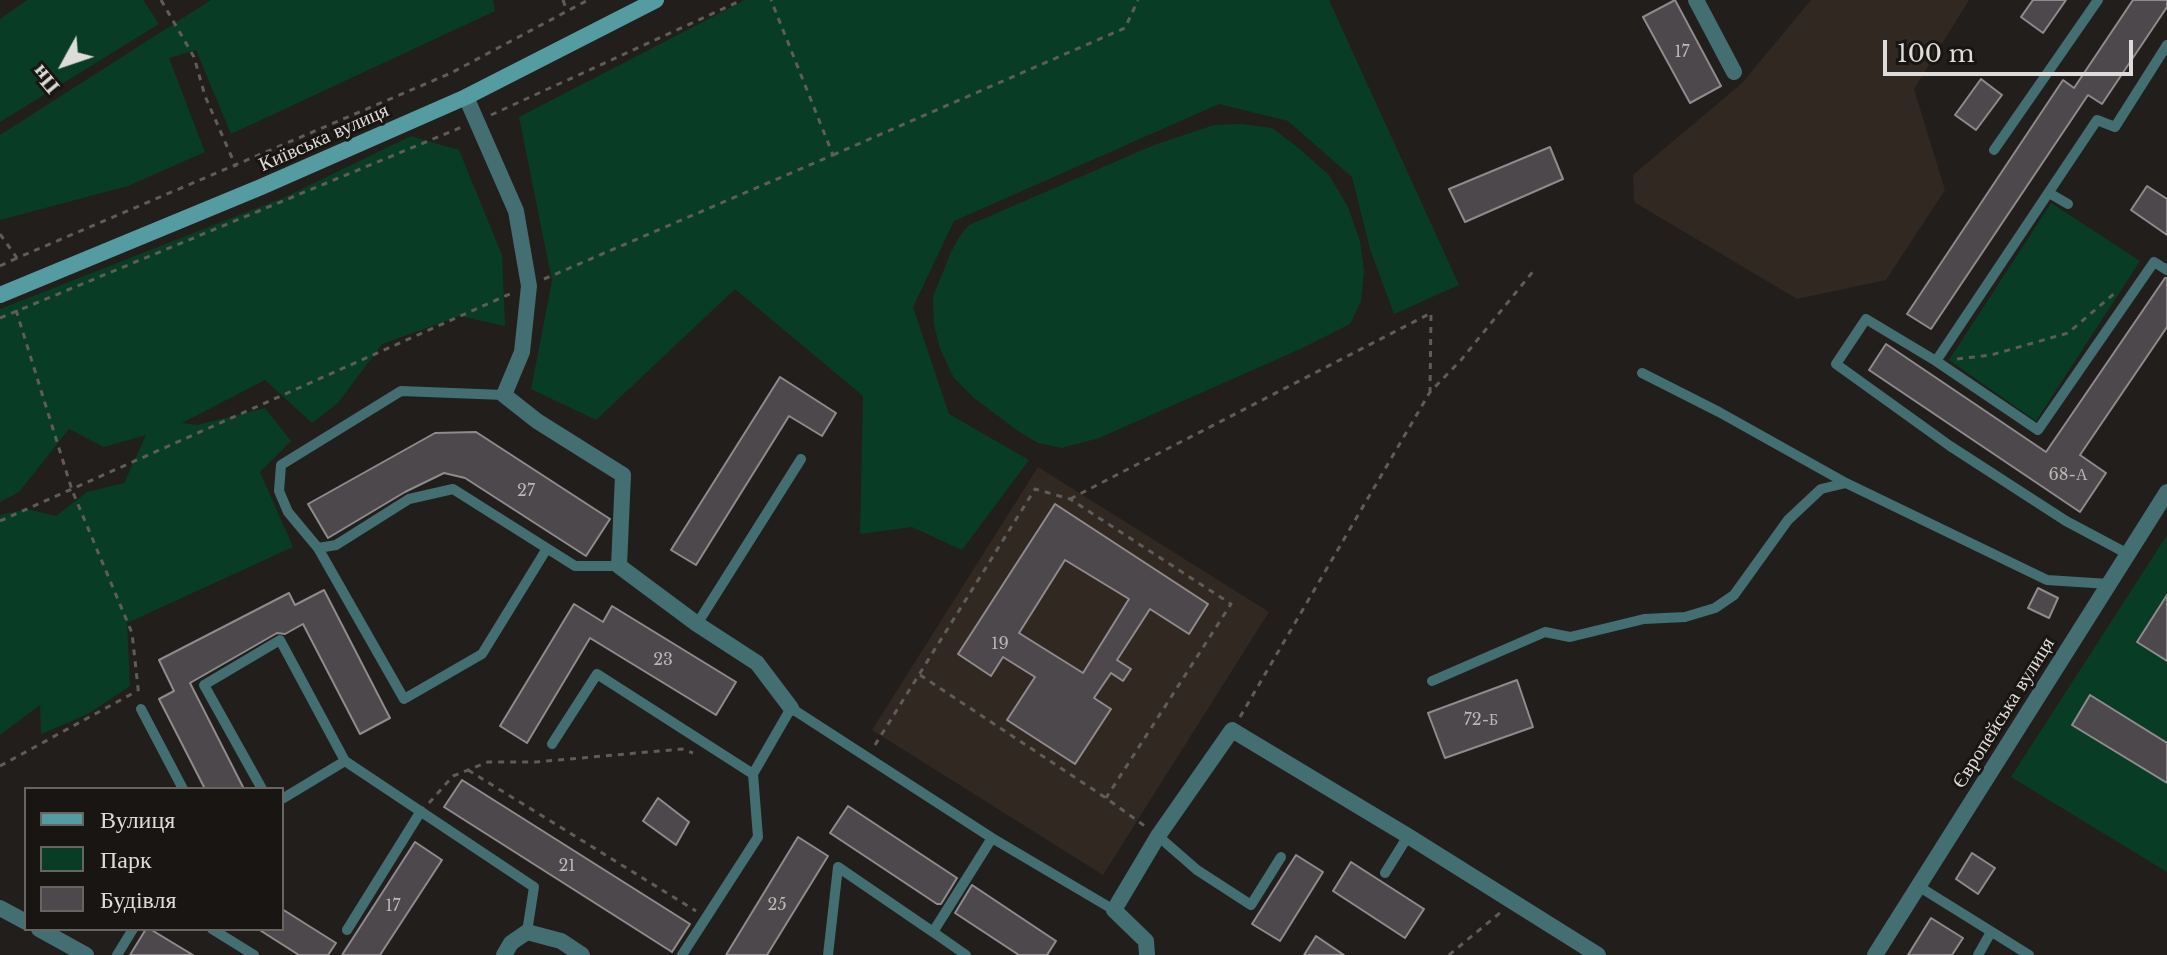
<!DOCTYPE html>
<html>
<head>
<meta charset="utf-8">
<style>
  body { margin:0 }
  #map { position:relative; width:2167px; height:955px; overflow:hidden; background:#221e1b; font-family:"Libre Baskerville",serif }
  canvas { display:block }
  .legend { position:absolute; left:24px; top:787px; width:260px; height:144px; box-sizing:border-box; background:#181512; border:2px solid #676562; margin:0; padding:10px 14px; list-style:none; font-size:24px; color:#dedcda }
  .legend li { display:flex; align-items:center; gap:16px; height:40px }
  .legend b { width:40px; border:2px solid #676562 }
  .north { position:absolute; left:24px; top:24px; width:80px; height:80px; -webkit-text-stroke:6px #181512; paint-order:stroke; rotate:230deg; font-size:22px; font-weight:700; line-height:32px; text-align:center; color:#dedcda }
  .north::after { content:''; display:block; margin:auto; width:28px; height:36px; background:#dedcda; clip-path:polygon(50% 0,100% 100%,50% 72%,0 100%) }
  .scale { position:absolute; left:1883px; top:40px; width:250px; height:36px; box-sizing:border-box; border:4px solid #dedcda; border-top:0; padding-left:10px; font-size:24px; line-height:28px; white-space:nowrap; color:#dedcda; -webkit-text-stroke:6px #181512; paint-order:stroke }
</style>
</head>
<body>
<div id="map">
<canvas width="2167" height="955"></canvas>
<ul class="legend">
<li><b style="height:10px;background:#549ba2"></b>Вулиця</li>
<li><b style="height:22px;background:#093c25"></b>Парк</li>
<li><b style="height:22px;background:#4c484b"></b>Будівля</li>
</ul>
<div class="north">Пн</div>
<div class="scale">100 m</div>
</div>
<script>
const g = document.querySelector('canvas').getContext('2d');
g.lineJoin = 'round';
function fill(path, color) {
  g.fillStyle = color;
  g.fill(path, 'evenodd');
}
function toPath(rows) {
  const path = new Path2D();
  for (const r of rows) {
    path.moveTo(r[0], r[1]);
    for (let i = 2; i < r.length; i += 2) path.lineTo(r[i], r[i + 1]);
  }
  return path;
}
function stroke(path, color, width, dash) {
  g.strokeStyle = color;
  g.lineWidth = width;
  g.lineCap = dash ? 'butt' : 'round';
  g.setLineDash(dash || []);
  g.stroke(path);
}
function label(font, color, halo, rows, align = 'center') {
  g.font = font + ' "Libre Baskerville",serif';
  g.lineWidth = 6;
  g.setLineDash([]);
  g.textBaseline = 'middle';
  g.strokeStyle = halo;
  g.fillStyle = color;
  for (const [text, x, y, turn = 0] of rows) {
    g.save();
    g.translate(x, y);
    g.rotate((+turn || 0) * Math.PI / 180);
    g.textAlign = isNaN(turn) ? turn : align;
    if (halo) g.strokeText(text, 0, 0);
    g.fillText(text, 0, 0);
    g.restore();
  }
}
const built = toPath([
  [1811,0,1969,0,1914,89,1945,190,1886,280,1797,299,1634,202,1633,175,1742,83],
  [1038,467,1269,612,1103,875,872,730]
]);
const green = toPath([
  [27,0,143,0,159,24,0,122,0,19],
  [211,0,493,0,495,11,231,134,196,50,169,58,205,152,128,186,0,220,0,135],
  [745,0,1329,0,1459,285,1394,314,1370,249,1352,177,1288,121,1219,104,954,221,913,307,949,414,1029,460,962,550,912,527,860,534,863,396,735,289,596,420,531,389,552,281,519,117],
  [1242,124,1272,128,1296,146,1329,175,1348,207,1360,241,1364,271,1361,301,1350,324,1298,350,1099,438,1062,448,1038,443,1018,431,974,398,954,378,940,349,934,325,933,297,951,252,961,234,969,225,1154,145,1214,125],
  [411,136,459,150,502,255,505,326,460,316,382,344,338,403,312,423,265,380,182,423,197,425,265,408,291,441,260,472,293,547,127,623,130,686,88,714,41,734,40,705,0,735,0,515,27,509,56,516,87,492,124,483,146,435,104,447,69,429,19,492,0,502,0,309,285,197],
  [2051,203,2140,261,2036,421,1949,360],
  [2167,535,2167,872,2011,777]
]);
const building = toPath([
  [1675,0,1721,86,1690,103,1643,17,1675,0],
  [2033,0,2066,0,2043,33,2021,17,2033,0],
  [2133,0,2167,0,2167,7,2102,104,2088,95,1931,329,1907,314,2063,80,2074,88,2133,0],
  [1981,79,2002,95,1976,130,1955,115,1981,79],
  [1550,147,1563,179,1465,222,1449,189,1550,147],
  [2147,186,2167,199,2167,235,2131,210,2147,186],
  [2165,278,2167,278,2167,327,2080,455,2106,473,2080,512,1869,370,1886,344,2046,452,2165,278],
  [780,377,836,413,822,436,789,416,696,565,671,550,780,377],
  [476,432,610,519,586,556,465,478,444,473,405,492,328,538,308,504,435,433,476,432],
  [1055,504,1208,604,1189,634,1150,609,1117,660,1131,669,1123,681,1111,673,1094,698,1111,709,1075,764,1007,720,1035,677,1003,657,991,676,958,654,1055,504],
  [1065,560,1129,599,1083,673,1019,633,1065,560],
  [2038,588,2058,598,2049,618,2028,608,2038,588],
  [324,590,390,718,360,734,303,624,285,634,277,633,190,683,244,789,205,789,159,699,174,691,159,660,289,593,295,605,324,590],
  [2167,595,2167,661,2137,642,2167,595],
  [574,604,603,622,612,606,736,682,716,715,590,638,527,743,500,726,574,604],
  [1517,680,1533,727,1445,758,1428,713,1517,680],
  [2090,695,2167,743,2167,783,2072,725,2090,695],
  [462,780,690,924,672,952,444,807,462,780],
  [658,798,689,822,676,845,643,821,658,798],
  [848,806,957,878,941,904,937,904,830,833,848,806],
  [798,837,828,856,767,955,726,955,798,837],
  [415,842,442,860,380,955,342,955,415,842],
  [1972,853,1995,868,1978,894,1956,879,1972,853],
  [1296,855,1323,872,1280,941,1252,924,1296,855],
  [1351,862,1424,909,1405,938,1333,891,1351,862],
  [972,885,1056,941,1047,955,1019,955,955,913,972,885],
  [282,909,336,943,328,955,299,955,258,929,282,929,282,909],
  [1931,918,1963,938,1952,955,1908,955,1931,918],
  [146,929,150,929,193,955,130,955,146,929],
  [1316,936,1344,955,1304,955,1316,936]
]);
const path = toPath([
  [161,0,194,57,205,96,236,167],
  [563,0,567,11],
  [491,115,742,0],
  [833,155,1125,28,1138,0],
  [0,234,17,258,451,73,588,0],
  [0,266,17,258],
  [544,279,833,155,771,0],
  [16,310,72,490,132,633,139,697],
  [0,318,462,127],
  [1957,359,1991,355,2068,333,2116,292],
  [1070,499,1431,313,1430,392],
  [0,521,512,293],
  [920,675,1106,798,1146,827],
  [1240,717,1430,392,1461,360,1535,269],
  [875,745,1035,489,1070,499,1231,604,1106,798],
  [0,766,137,691],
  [468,770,696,911],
  [429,803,453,776,488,762,536,762,682,749,693,753],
  [1449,955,1501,912]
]);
const lane = toPath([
  [1994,150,2098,0],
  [2049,193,2068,204],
  [1936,361,2097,120,2115,127,2167,45],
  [1642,373,1719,412,1846,483],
  [504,395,401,391,281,465,279,491,288,512,318,548,336,545,409,499,453,489,575,566,619,566],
  [318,548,404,699,482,654,546,550],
  [2128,554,2066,521,1950,446,1836,364,1866,319,1936,361,2038,430,2154,262,2167,270],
  [697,624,801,459],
  [1432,681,1545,632,1570,637,1644,619,1685,617,1715,608,1734,595,1788,520,1821,489,1846,483,2047,580,2109,584],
  [141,709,183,789],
  [552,744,597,674,753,774],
  [262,789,204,685,280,640,345,761,534,887,527,932],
  [282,799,345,761],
  [1158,836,1197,870,1251,905,1281,857],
  [1385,873,1408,836],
  [1918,886,2029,955],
  [212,929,254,955],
  [347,930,421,811],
  [117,955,133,929],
  [682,955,758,837,753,774,791,708,992,838,1114,910],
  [828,955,838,867,933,932],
  [966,955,933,932,992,838],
  [1978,955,1991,932]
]);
const street = toPath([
  [1696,0,1734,72],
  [466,97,516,211,529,286,522,352,504,395,537,421,623,475,619,566,697,624,757,663,791,708],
  [0,908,26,922],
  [39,929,86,955],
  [504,955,511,943,527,932,561,941,582,955],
  [1147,955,1146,941,1114,910,1158,836,1232,730,1408,836,1598,955],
  [1875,955,2167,492]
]);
const secondary = toPath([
  [0,295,261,187,466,97,656,0]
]);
const numberNames = [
  ["17",1682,52],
  ["68-А",2068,475],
  ["27",526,491],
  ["19",1000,644],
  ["23",663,660],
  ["72-Б",1481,720],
  ["21",567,866],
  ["25",777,905],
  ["17",393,906]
];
const streetNames = [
  ["Київська вулиця",324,138,-24],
  ["Європейська вулиця",2004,713,-58]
];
fill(built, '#302821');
fill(green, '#093c25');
fill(building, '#4c484b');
stroke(building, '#8f8a8e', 2);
stroke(path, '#5f5c59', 3, [6, 6]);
stroke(lane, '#436e72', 10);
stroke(street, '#436e72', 16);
stroke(secondary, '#549ba2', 16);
label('16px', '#bab7b6', null, numberNames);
label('20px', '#dedcda', '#181512', streetNames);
</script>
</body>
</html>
